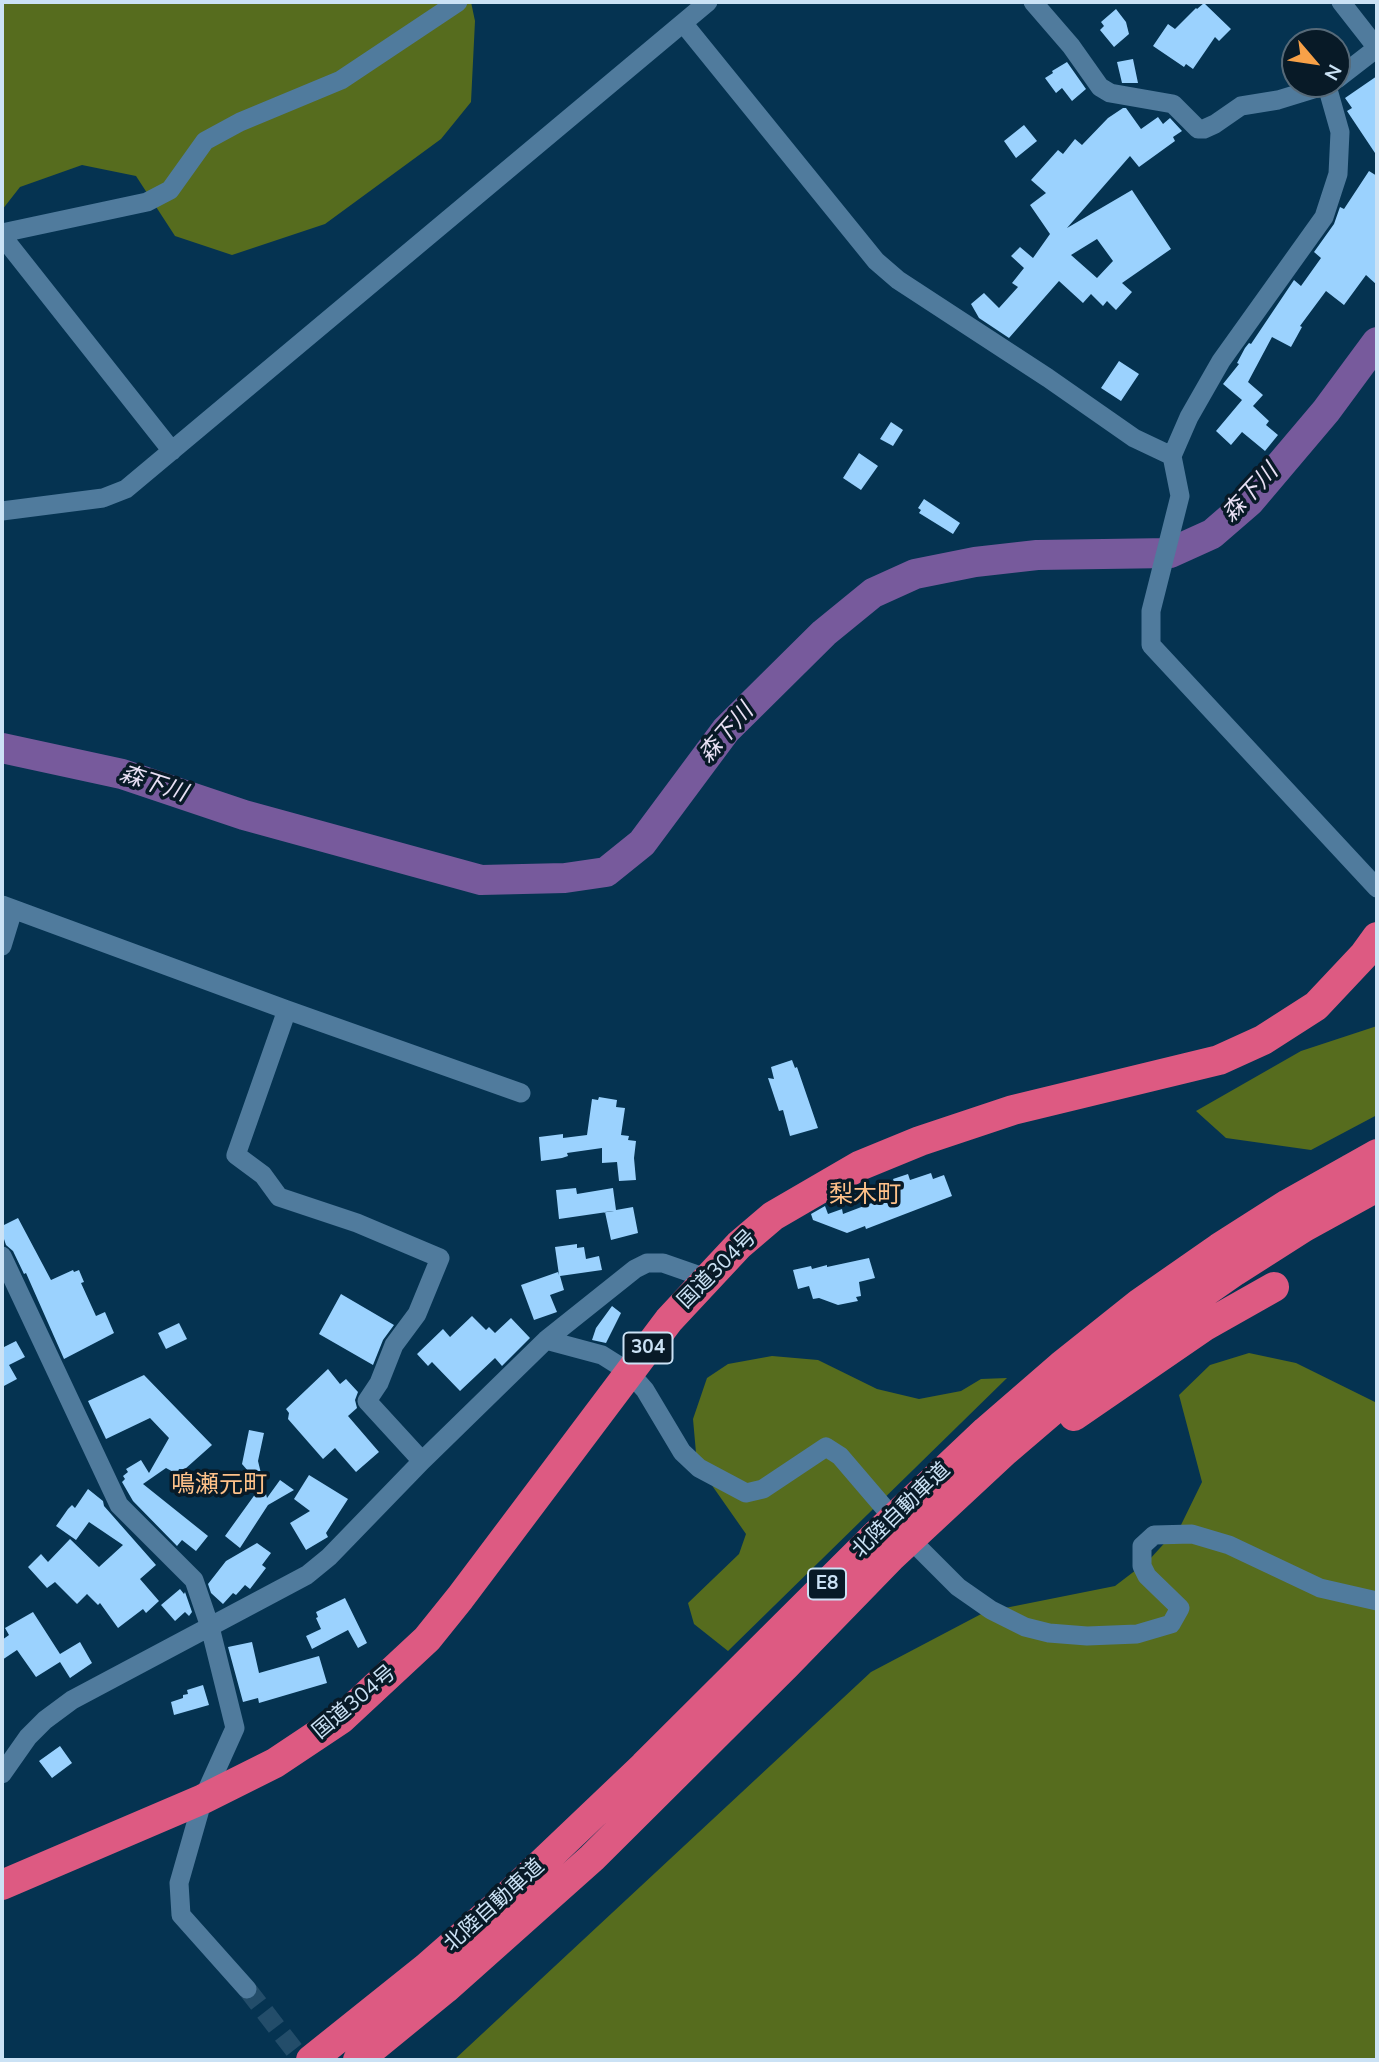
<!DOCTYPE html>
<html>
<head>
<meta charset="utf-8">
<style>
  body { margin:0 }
  #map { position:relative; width:1379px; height:2062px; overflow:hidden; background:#053351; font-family:"Nunito Sans",sans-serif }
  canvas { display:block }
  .frame { position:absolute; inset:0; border:4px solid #cbe2f5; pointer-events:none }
  .north { position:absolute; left:1281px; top:28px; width:70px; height:70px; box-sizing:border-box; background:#081a27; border:2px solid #566a79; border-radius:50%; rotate:119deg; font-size:19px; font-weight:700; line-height:28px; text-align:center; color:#cbe2f5 }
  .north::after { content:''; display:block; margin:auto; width:24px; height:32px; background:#f7a148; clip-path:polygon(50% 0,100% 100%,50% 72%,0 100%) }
</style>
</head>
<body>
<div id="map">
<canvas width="1379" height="2062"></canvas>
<div class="frame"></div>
<div class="north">N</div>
</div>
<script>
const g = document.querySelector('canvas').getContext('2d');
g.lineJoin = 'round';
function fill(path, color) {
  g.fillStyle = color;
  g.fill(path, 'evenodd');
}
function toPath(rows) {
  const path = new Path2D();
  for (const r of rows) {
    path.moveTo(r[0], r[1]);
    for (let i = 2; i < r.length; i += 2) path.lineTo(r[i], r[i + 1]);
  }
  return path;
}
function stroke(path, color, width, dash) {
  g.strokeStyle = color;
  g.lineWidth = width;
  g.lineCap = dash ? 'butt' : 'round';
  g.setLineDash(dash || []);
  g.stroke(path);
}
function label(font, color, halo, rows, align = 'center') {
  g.font = font + ' "Nunito Sans","Noto Sans JP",sans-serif';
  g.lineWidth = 7;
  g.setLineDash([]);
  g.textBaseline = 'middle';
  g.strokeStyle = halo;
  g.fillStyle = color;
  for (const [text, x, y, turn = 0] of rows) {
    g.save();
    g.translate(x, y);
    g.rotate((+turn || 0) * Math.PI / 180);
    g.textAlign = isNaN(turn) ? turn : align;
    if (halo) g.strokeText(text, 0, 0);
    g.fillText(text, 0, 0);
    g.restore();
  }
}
const forest = toPath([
  [2,2,471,2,475,21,471,102,441,139,325,224,232,255,175,236,136,176,82,165,20,187,2,210],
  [1377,1026,1377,1115,1311,1150,1226,1138,1196,1111,1301,1051],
  [1249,1353,1296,1363,1377,1403,1377,2060,454,2060,871,1672,985,1612,1115,1586,1149,1560,1181,1525,1202,1482,1179,1395,1210,1365],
  [772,1356,818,1360,877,1389,919,1399,961,1391,981,1379,1007,1378,728,1651,694,1624,688,1603,739,1554,746,1534,697,1464,693,1419,707,1378,728,1364]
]);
const river = toPath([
  [2,748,122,774,244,815,481,880,565,878,606,872,642,843,726,730,824,633,873,593,915,574,975,562,1037,555,1170,553,1212,534,1249,502,1326,411,1377,342]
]);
const building = toPath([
  [1204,3,1231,29,1219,41,1215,37,1193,69,1186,64,1184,67,1153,46,1168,24,1175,29,1196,8,1197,9],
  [1116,9,1126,22,1129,34,1114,47,1100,30,1104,26,1101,22],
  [1133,59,1138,83,1122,83,1117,62],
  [1067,62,1086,89,1072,101,1062,88,1056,93,1045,78,1053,73,1052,71],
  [1377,76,1377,156,1347,111,1352,108,1345,98],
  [1123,108,1126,108,1141,129,1158,117,1163,124,1170,118,1182,131,1173,137,1175,141,1139,167,1130,156,1067,228,1132,190,1171,249,1122,283,1132,292,1116,310,1107,301,1103,306,1091,294,1083,303,1059,281,1009,338,979,318,971,304,984,293,999,308,1018,287,1012,283,1024,268,1011,256,1020,247,1033,258,1050,234,1030,205,1046,193,1031,180,1058,150,1063,154,1075,139,1082,145,1108,118],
  [1097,239,1113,261,1097,278,1071,255],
  [1024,125,1037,141,1016,158,1004,141],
  [1369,171,1377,176,1377,285,1366,275,1344,305,1326,291,1300,326,1302,327,1291,347,1272,337,1248,382,1263,395,1253,406,1269,421,1266,425,1278,435,1265,451,1242,432,1231,445,1216,431,1242,400,1223,384,1239,364,1237,363,1245,348,1249,343,1251,344,1294,280,1301,286,1321,258,1314,252,1334,224,1340,207,1344,209],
  [1119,361,1139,374,1121,401,1101,388],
  [891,422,903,430,893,446,880,439],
  [859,453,878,466,861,490,843,478],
  [924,499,960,523,953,534,919,513,921,510,918,508],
  [792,1060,795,1068,797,1067,818,1128,790,1136,783,1110,779,1111,768,1078,774,1079,771,1067],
  [599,1097,617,1100,616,1107,625,1108,621,1135,629,1136,628,1140,636,1141,634,1158,636,1180,619,1181,617,1162,602,1163,602,1148,567,1153,568,1156,562,1158,541,1161,539,1137,563,1134,563,1138,587,1135,592,1099,598,1100],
  [931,1173,933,1179,944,1175,952,1196,866,1229,865,1226,847,1233,813,1220,811,1214,825,1206,828,1214,842,1209,843,1214,898,1193,893,1179,908,1174,910,1180],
  [576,1188,577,1194,613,1188,616,1210,633,1207,638,1233,611,1240,605,1212,614,1211,559,1219,556,1190],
  [18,1218,51,1280,73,1270,74,1272,79,1270,84,1282,81,1283,96,1316,105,1312,114,1333,64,1359,26,1273,24,1274,13,1251,6,1245,2,1233,2,1226],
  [577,1244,577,1248,584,1247,586,1259,599,1256,602,1270,560,1276,564,1290,550,1295,557,1312,534,1320,521,1285,558,1272,559,1275,555,1247],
  [869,1258,875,1278,859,1282,861,1296,856,1297,858,1301,838,1305,819,1298,813,1299,809,1286,798,1289,793,1270,811,1266,812,1269,827,1265,827,1267],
  [341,1294,394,1325,383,1340,373,1365,319,1334],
  [612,1306,621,1313,606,1343,592,1340,596,1328],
  [472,1316,486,1330,489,1327,495,1333,511,1318,530,1338,502,1366,495,1358,460,1391,432,1362,428,1366,417,1354,443,1329,450,1337],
  [179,1323,187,1339,166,1349,158,1333],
  [16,1341,25,1357,9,1365,17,1379,2,1387,2,1348],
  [328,1369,340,1384,346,1379,358,1392,355,1400,357,1408,348,1416,379,1452,356,1472,335,1448,323,1459,288,1419,289,1413,286,1409],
  [144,1375,212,1445,185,1469,179,1469,177,1474,166,1468,143,1484,208,1536,196,1551,182,1540,177,1546,133,1501,122,1482,125,1479,123,1476,128,1472,126,1469,141,1460,149,1473,169,1438,150,1418,106,1439,88,1401],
  [249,1430,264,1433,258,1461,267,1498,280,1480,294,1490,268,1505,240,1548,225,1536,261,1486,242,1464],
  [309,1475,348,1499,326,1533,328,1537,306,1550,290,1523,310,1511,294,1499],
  [88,1489,103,1501,104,1506,156,1565,140,1579,159,1601,146,1613,143,1609,118,1628,100,1603,98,1605,87,1594,77,1604,55,1582,47,1588,28,1567,41,1554,48,1562,70,1539,99,1567,123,1545,89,1522,76,1540,56,1526,68,1509,72,1505,75,1508],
  [257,1543,271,1553,262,1565,266,1568,250,1589,245,1585,236,1595,233,1593,223,1604,211,1593,208,1584,226,1561],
  [180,1589,184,1594,185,1592,192,1612,189,1616,185,1612,175,1621,161,1605],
  [345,1598,367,1643,358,1648,348,1630,312,1649,306,1636,321,1629,316,1618,318,1617,316,1612],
  [33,1612,60,1654,80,1642,92,1663,70,1678,60,1662,36,1677,17,1650,2,1660,2,1640,9,1635,5,1628],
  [252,1642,259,1673,319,1656,327,1683,259,1703,258,1698,243,1702,228,1647],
  [203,1685,209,1705,174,1715,171,1702,183,1698,183,1695,188,1694,187,1690],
  [60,1746,72,1763,52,1778,39,1761]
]);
const minorTunnel = toPath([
  [247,1989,302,2060]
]);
const minor = toPath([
  [1033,2,1071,46,1100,87,1110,93,1173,104,1198,129,1204,129,1215,124,1241,106,1278,100,1330,84],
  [1341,2,1377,48],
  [683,23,876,261,898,280,1048,378,1134,438,1172,456],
  [1337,79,1377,48],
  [1327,86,1340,132,1338,174,1324,217,1221,361,1189,417,1172,456,1180,496,1151,611,1151,645,1377,888],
  [2,233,147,202,170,190,205,141,240,122,341,80,458,2],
  [2,236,172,451],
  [2,511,103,498,126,489,708,2],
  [2,905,287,1010,521,1093],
  [2,946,13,910],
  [287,1010,236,1155,263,1175,279,1197,357,1223,440,1258,417,1314,394,1345,379,1383,367,1401,422,1461],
  [2,1256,119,1505,194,1580,210,1627,235,1728,203,1799,179,1883,181,1915,247,1989],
  [546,1340,602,1355,629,1372,645,1390,682,1452,699,1468,746,1493,763,1489,826,1447,840,1456,917,1546,958,1587,991,1610,1025,1627,1049,1633,1087,1636,1137,1634,1171,1624,1180,1608,1147,1576,1142,1566,1142,1546,1154,1535,1192,1534,1229,1545,1320,1588,1377,1601],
  [2,1774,28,1737,45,1720,72,1700,307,1575,329,1557,422,1461,546,1340,635,1269,647,1263,663,1263,706,1278]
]);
const highway = toPath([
  [1074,1416,1205,1326,1274,1287],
  [2,1885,203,1799,275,1763,341,1719,427,1639,460,1598,669,1320,739,1245,773,1216,859,1166,920,1141,1013,1110,1219,1060,1263,1040,1316,1006,1364,955,1377,937],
  [311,2060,426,1968,499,1904,644,1766,875,1536,986,1431,1061,1366,1140,1303,1219,1248,1288,1204,1377,1154],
  [358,2060,445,1989,592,1858,786,1665,891,1557,1005,1451,1081,1386,1159,1324,1235,1271,1304,1227,1377,1187]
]);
const shields = [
  [648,1348,49],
  [827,1584,38]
];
const shieldNames = [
  ["304",648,1348],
  ["E8",827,1584]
];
const streetNames = [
  ["国道304号",718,1270,-45],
  ["北陸自動車道",902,1511,-44],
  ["国道304号",355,1703,-40],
  ["北陸自動車道",495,1906,-42]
];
const waterNames = [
  ["森下川",1251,494,-47],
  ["森下川",727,734,-49],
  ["森下川",153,785,18]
];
const quarterNames = [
  ["梨木町",865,1196],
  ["鳴瀬元町",219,1486]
];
fill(forest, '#566c1e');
stroke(river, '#775a9c', 30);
fill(building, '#9bd2fe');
stroke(minorTunnel, '#234d6a', 19, [19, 10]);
stroke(minor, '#507b9d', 19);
stroke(highway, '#dd5a82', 30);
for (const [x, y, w] of shields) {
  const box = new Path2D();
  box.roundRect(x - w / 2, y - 15.5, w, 31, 5);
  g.fillStyle = '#081a27';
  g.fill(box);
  stroke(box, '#cbe2f5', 2);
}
label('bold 19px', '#cbe2f5', null, shieldNames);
label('21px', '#cbe2f5', '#081a27', streetNames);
label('italic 23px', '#e8e0f4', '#081a27', waterNames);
label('24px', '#fec189', '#081a27', quarterNames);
</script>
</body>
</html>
